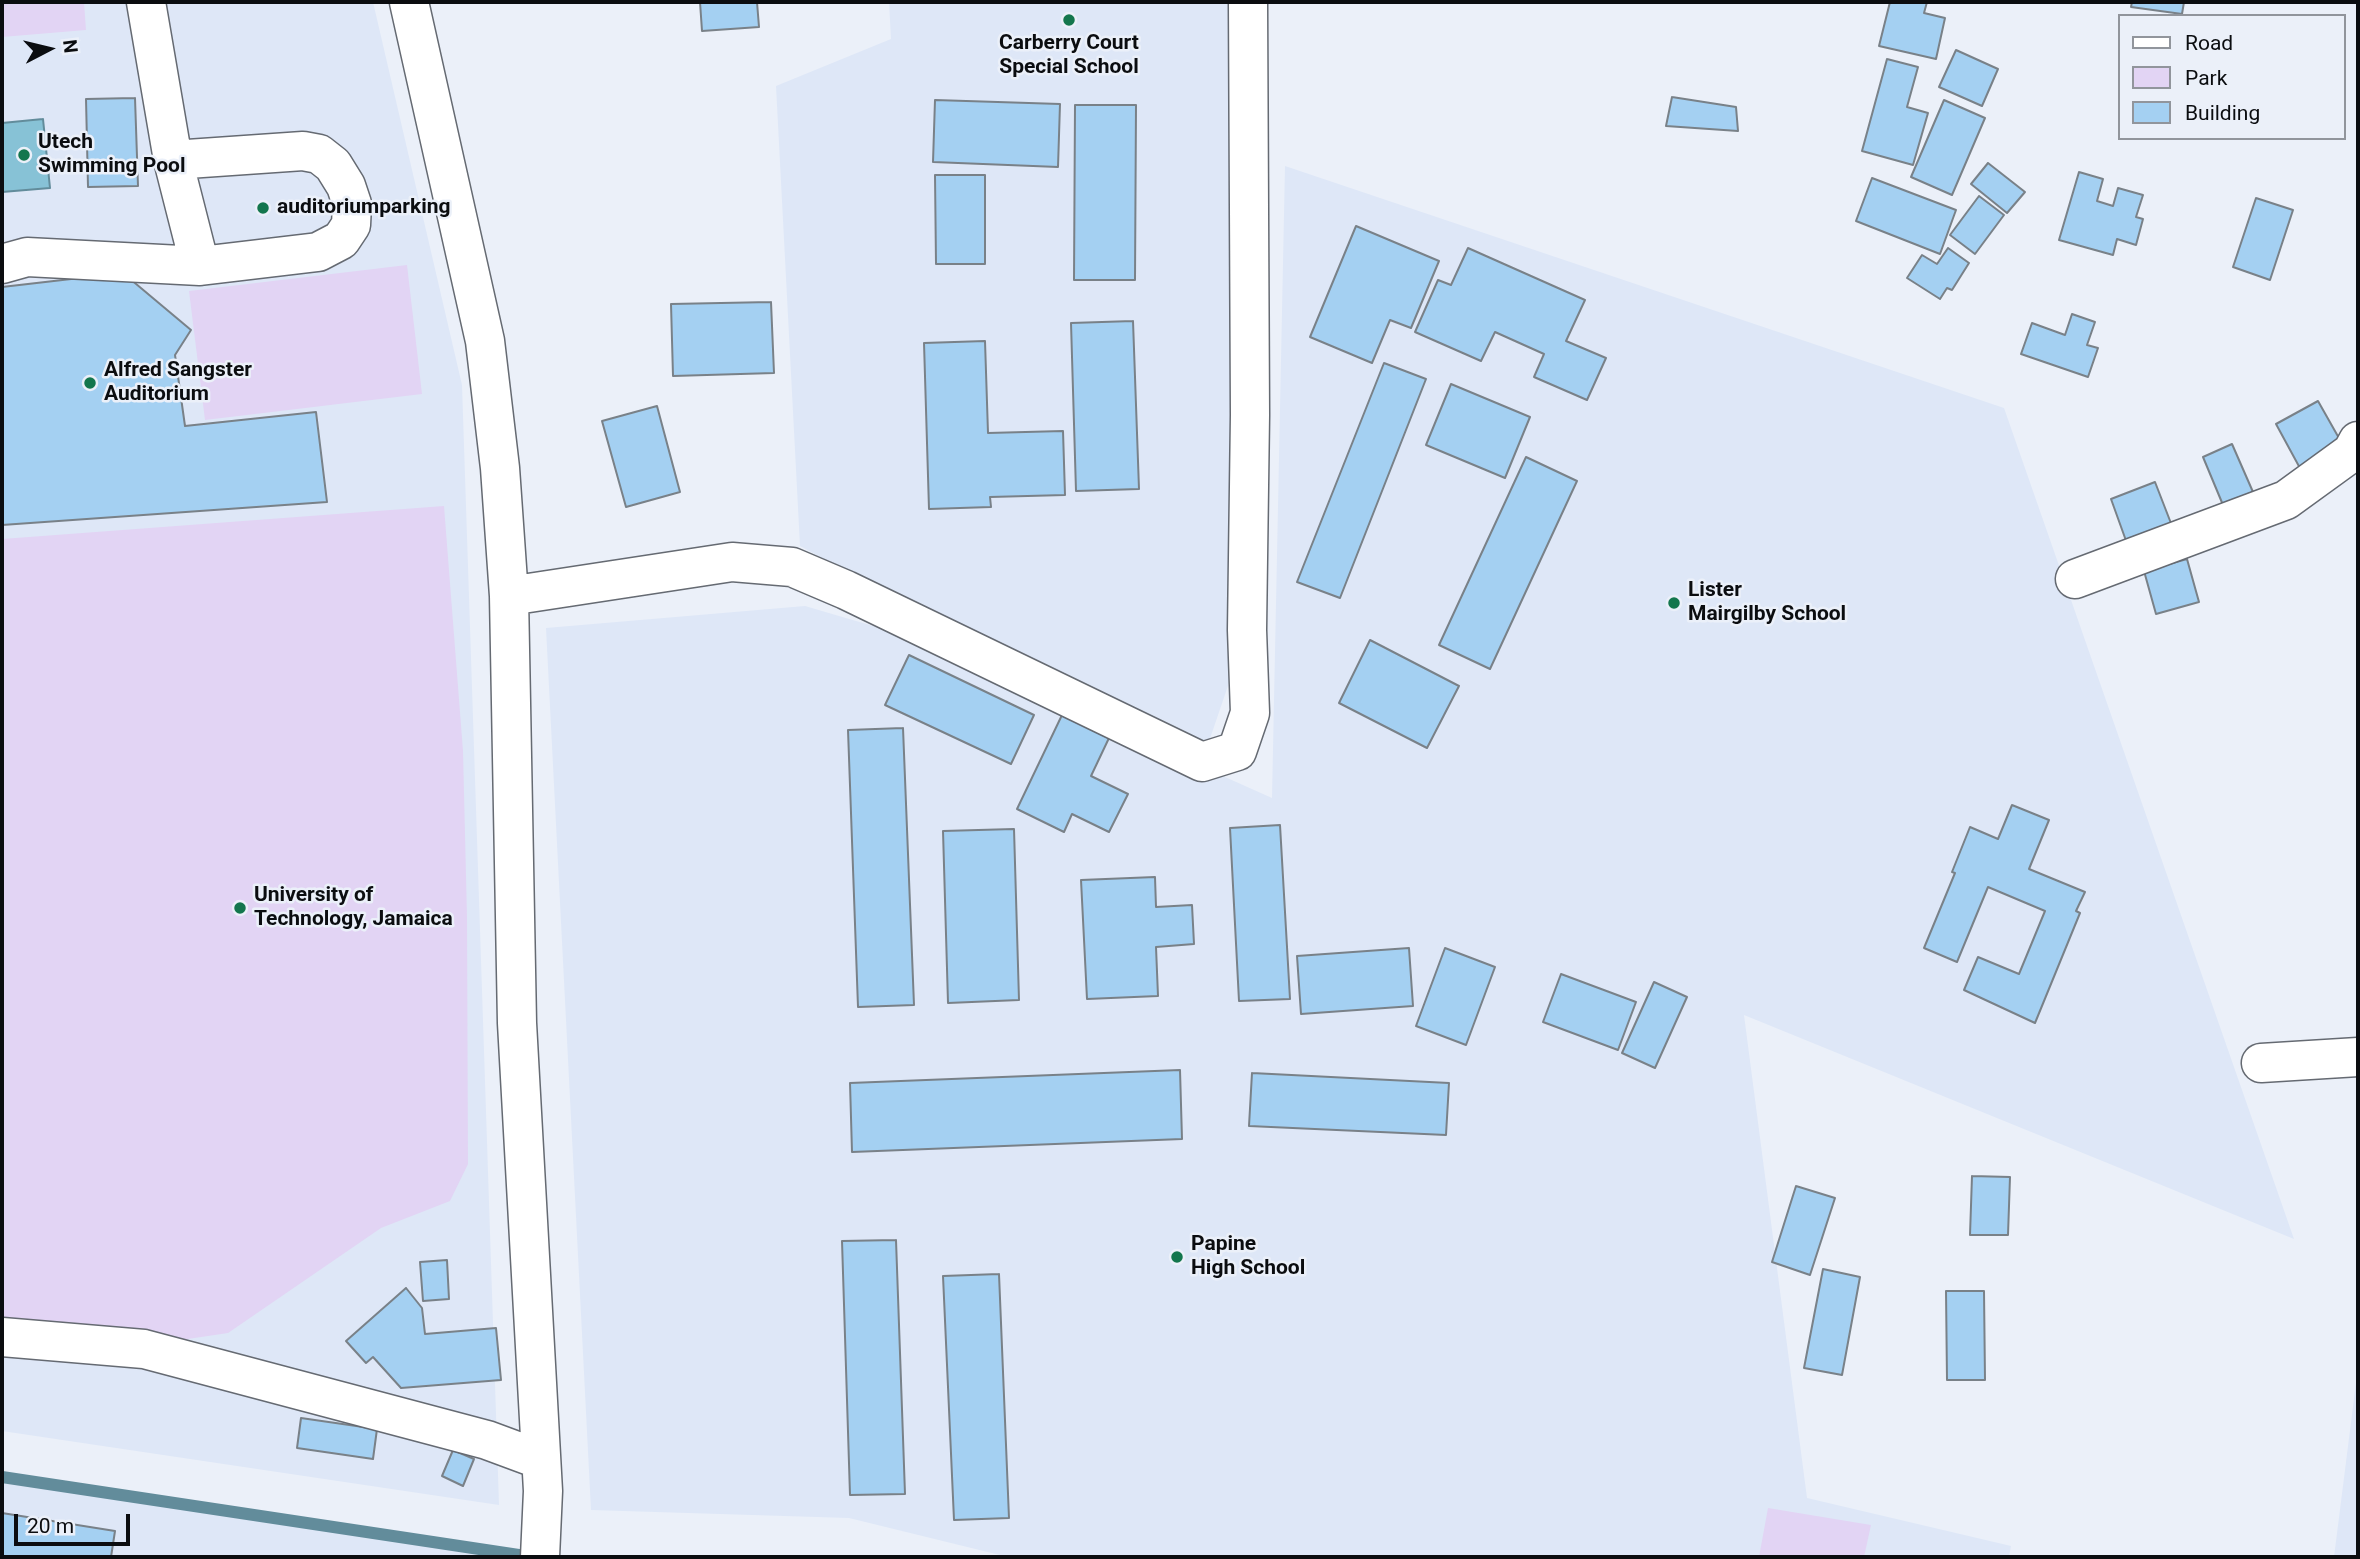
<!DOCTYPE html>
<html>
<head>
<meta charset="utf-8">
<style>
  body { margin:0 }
  #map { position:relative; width:2360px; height:1559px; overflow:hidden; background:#ebf0f9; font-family:Roboto,sans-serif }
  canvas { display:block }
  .frame { position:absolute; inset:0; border:4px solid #0b0d10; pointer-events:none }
  .legend { position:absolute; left:2118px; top:14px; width:228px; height:126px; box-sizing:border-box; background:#ebf0f9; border:2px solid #91959c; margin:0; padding:9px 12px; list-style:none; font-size:21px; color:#0b0d10 }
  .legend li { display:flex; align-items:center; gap:14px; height:35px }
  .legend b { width:35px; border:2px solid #91959c }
  .north { position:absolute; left:14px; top:14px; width:70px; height:70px; -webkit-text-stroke:5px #ebf0f9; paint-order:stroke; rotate:83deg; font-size:19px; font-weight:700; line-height:28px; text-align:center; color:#0b0d10 }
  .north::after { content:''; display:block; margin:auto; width:24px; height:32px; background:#0b0d10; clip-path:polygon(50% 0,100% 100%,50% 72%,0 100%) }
  .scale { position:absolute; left:14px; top:1514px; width:116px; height:32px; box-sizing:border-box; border:4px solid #0b0d10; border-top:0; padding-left:9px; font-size:21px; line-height:24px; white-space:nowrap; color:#0b0d10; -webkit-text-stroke:5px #ebf0f9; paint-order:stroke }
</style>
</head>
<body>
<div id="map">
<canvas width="2360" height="1559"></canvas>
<div class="frame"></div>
<ul class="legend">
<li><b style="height:9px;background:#fff"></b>Road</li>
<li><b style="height:19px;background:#e2d4f4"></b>Park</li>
<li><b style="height:19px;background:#a4d0f2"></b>Building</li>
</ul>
<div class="north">N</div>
<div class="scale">20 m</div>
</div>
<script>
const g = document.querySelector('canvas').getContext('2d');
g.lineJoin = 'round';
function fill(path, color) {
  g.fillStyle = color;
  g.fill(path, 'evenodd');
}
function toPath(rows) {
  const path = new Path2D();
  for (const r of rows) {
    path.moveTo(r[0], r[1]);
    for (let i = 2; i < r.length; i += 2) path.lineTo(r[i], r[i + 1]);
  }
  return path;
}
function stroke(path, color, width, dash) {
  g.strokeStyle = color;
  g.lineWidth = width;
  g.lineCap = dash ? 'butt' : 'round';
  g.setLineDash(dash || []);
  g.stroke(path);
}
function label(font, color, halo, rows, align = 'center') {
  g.font = font + ' Roboto,sans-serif';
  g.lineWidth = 5;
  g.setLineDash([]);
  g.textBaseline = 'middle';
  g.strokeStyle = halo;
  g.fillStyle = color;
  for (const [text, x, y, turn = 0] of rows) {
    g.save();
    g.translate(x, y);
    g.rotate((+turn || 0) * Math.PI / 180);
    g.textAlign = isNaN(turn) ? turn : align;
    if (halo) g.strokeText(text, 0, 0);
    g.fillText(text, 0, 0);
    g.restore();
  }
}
const built = toPath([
  [2,2,373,2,462,385,499,1505,2,1431],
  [889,2,1246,2,1247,630,1202,762,800,546,776,86,891,39],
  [1285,166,2004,408,2294,1239,1744,1015,1807,1498,2011,1546,2009,1557,1008,1557,849,1518,591,1510,546,628,805,606,914,638,1272,798],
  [2358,1367,2358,1557,2334,1557],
  [2,1477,540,1556,540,1557,2,1557]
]);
const green = toPath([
  [2,2,84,2,86,30,2,37],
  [407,265,422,394,205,420,189,291],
  [444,506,463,751,467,917,468,1164,450,1201,381,1228,228,1333,161,1343,2,1325,2,539],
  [1768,1508,1871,1525,1864,1557,1759,1557]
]);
const water = toPath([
  [43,119,50,188,2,192,2,123,43,119]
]);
const stream = toPath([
  [2,1477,532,1557]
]);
const building = toPath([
  [700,2,757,2,759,27,702,31,700,2],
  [1890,2,1927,2,1924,13,1945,18,1936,59,1879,46,1890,2],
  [2132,2,2184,2,2182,14,2131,7,2132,2],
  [1956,50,1998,69,1982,106,1939,87,1956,50],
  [1887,59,1918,67,1907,107,1928,113,1913,165,1862,151,1887,59],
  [1672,97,1736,107,1738,131,1666,126,1672,97],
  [135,98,138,186,88,187,86,99,135,98],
  [935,100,1060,104,1058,167,933,162,935,100],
  [1944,100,1985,118,1952,195,1911,177,1944,100],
  [1075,105,1136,105,1135,280,1074,280,1075,105],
  [1988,163,2025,192,2007,213,1971,184,1988,163],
  [2079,172,2103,179,2097,201,2113,206,2118,188,2143,195,2136,217,2143,219,2136,245,2117,239,2113,255,2059,240,2079,172],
  [935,175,985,175,985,264,936,264,935,175],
  [1872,178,1956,210,1940,254,1856,221,1872,178],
  [1979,196,2004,215,1975,254,1950,235,1979,196],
  [2256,198,2293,210,2270,280,2233,267,2256,198],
  [1356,226,1439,261,1411,328,1390,320,1372,363,1310,337,1356,226],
  [1468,248,1585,300,1566,341,1606,358,1587,400,1534,377,1544,354,1495,332,1481,361,1415,332,1438,280,1451,285,1468,248],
  [1948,248,1969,263,1952,290,1947,288,1940,299,1907,278,1922,255,1937,264,1948,248],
  [123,273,191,330,175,355,185,426,316,412,327,502,2,525,2,287,123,273],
  [771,302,774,373,673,376,671,304,771,302],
  [2072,314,2095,322,2087,345,2098,348,2088,377,2021,354,2032,323,2065,335,2072,314],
  [1133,321,1139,489,1076,491,1071,323,1133,321],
  [985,341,988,433,1063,431,1065,495,990,497,991,507,929,509,924,343,985,341],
  [1384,363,1426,379,1340,598,1297,582,1384,363],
  [1451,384,1530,417,1505,478,1426,445,1451,384],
  [2318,401,2344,447,2301,470,2276,424,2318,401],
  [657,406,680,492,626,507,602,421,657,406],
  [2232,444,2253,492,2223,505,2203,457,2232,444],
  [1526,457,1577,481,1490,669,1439,645,1526,457],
  [2155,482,2174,531,2129,549,2111,499,2155,482],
  [2187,559,2199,602,2156,614,2144,571,2187,559],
  [1370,640,1459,686,1427,748,1339,703,1370,640],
  [909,655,1034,715,1011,764,885,705,909,655],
  [1062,715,1109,738,1091,776,1128,794,1109,832,1072,814,1064,832,1017,809,1062,715],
  [903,728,914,1005,858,1007,848,730,903,728],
  [2012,805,2049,820,2029,869,2085,892,2076,911,2080,913,2035,1023,1964,990,1978,957,2019,974,2045,911,1988,887,1957,962,1924,948,1955,873,1952,872,1970,827,1998,839,2012,805],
  [1280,825,1290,999,1239,1001,1230,828,1280,825],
  [1014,829,1019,1000,948,1003,943,831,1014,829],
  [1155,877,1156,907,1192,905,1194,944,1156,947,1158,996,1087,999,1081,880,1155,877],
  [1409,948,1413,1006,1301,1014,1297,956,1409,948],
  [1445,948,1495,967,1466,1045,1416,1026,1445,948],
  [1561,974,1636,1002,1618,1050,1543,1022,1561,974],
  [1654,982,1687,997,1655,1068,1622,1053,1654,982],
  [1180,1070,1182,1139,852,1152,850,1083,1180,1070],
  [1252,1073,1449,1083,1446,1135,1249,1126,1252,1073],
  [1972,1176,2010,1177,2008,1235,1970,1235,1972,1176],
  [1796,1186,1835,1198,1810,1275,1772,1262,1796,1186],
  [896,1240,905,1494,850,1495,842,1241,896,1240],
  [447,1260,449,1299,423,1301,420,1262,447,1260],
  [1823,1269,1860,1277,1842,1375,1804,1368,1823,1269],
  [999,1274,1009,1518,954,1520,943,1276,999,1274],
  [406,1288,422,1308,425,1334,496,1328,501,1380,401,1388,373,1357,366,1363,346,1341,406,1288],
  [1946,1291,1984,1291,1985,1380,1947,1380,1946,1291],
  [301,1418,377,1429,373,1459,297,1448,301,1418],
  [453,1450,474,1459,463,1486,442,1476,453,1450],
  [2,1513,115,1531,111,1557,2,1557,2,1513]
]);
const minor = toPath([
  [409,2,485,341,500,468,509,596,517,1023,543,1491,540,1557],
  [173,160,303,151,319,154,333,165,346,186,352,204,351,225,341,240,318,252,200,266],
  [2,264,27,257,200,266,173,160,146,2],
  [2075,579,2286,500,2352,452,2358,441],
  [509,596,732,562,792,567,846,590,1202,762,1237,751,1250,713,1247,630,1250,415,1248,2],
  [2261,1063,2358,1057],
  [2,1337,144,1349,487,1440,541,1460]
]);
const markers = [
  [1069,20,7,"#13764d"],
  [24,155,7,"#13764d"],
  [263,208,7,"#13764d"],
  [90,383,7,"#13764d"],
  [1674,603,7,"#13764d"],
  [240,908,7,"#13764d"],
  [1177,1257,7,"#13764d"]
];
const poiNames = [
  ["Carberry Court",1069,44,"center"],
  ["Special School",1069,68,"center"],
  ["Utech",38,143],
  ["Swimming Pool",38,167],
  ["auditoriumparking",277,208],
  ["Alfred Sangster",104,371],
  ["Auditorium",104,395],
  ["Lister",1688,591],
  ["Mairgilby School",1688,615],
  ["University of",254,896],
  ["Technology, Jamaica",254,920],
  ["Papine",1191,1245],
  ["High School",1191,1269]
];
fill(built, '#dee7f7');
fill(green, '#e2d4f4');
fill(water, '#87c2d6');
stroke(water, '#628c9b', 2);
stroke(stream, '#628c9b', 12);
fill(building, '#a4d0f2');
stroke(building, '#798188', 2);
stroke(minor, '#656a72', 41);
stroke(minor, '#fff', 38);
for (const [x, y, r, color] of markers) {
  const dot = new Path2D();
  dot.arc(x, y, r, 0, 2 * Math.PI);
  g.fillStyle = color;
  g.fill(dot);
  stroke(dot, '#ebf0f9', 2.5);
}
label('bold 21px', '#0b0d10', '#ebf0f9', poiNames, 'left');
</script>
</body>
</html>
